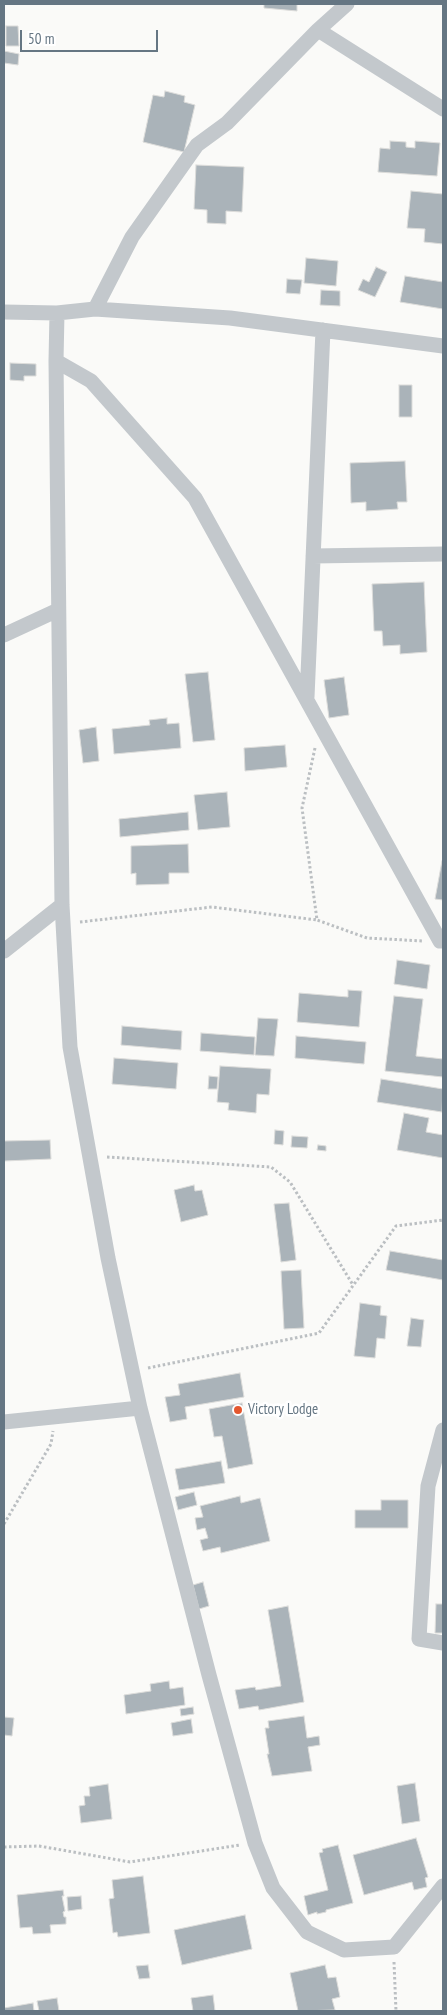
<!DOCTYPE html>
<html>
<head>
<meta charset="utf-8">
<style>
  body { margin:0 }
  #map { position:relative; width:447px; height:2015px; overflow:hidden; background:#fafaf8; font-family:"PT Sans Narrow",sans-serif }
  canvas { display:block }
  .frame { position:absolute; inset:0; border:5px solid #657683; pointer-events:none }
  .scale { position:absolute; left:20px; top:30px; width:138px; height:22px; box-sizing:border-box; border:2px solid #657683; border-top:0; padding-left:6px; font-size:15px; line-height:18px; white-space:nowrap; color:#657683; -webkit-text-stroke:4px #fff; paint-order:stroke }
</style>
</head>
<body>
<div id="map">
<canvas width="447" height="2015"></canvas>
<div class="frame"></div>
<div class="scale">50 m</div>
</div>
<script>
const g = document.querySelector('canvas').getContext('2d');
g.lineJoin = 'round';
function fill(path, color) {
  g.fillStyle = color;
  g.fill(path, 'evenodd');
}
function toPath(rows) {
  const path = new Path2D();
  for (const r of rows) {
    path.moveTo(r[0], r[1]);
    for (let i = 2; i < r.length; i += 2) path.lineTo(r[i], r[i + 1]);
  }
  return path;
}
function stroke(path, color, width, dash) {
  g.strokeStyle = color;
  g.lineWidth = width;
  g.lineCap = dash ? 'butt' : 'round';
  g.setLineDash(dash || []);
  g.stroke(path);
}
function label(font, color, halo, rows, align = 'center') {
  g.font = font + ' "PT Sans Narrow",sans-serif';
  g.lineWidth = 5;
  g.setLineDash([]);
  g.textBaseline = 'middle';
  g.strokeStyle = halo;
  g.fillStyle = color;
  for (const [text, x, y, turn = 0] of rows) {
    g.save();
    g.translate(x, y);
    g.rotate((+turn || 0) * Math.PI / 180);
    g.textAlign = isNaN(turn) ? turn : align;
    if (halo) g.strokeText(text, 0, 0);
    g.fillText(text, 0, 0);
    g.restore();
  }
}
const building = toPath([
  [264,4,297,4,297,11,264,8,264,4],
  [6,26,18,26,19,46,6,46,6,26],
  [4,51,19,54,18,65,4,63,4,51],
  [165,91,185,96,184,102,195,105,184,152,143,142,153,95,164,97,165,91],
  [390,141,406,142,406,147,415,148,415,141,440,143,437,176,378,172,380,148,390,149,390,141],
  [196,165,244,167,242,212,226,211,226,224,207,223,207,210,194,209,196,165],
  [411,191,443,194,443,244,424,242,425,229,407,228,411,191],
  [306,258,338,261,336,286,304,283,306,258],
  [376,267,387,272,375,297,358,290,363,279,369,282,376,267],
  [405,276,443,282,443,309,400,302,405,276],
  [287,279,302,280,300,294,286,293,287,279],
  [321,290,340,291,340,306,320,305,321,290],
  [10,363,36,364,36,376,24,376,24,381,10,380,10,363],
  [399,385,412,385,412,417,399,417,399,385],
  [405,461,407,502,397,502,398,509,366,511,366,502,351,503,350,463,405,461],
  [424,582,427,652,400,654,400,645,383,646,382,631,374,631,372,584,424,582],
  [208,672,215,740,193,742,185,674,208,672],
  [344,677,349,715,329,718,324,680,344,677],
  [167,718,167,724,179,723,181,748,114,754,112,729,150,725,149,720,167,718],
  [96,727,99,761,83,763,79,730,96,727],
  [285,745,287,767,245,771,244,748,285,745],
  [227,792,230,827,198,830,194,795,227,792],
  [188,812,189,830,120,837,119,819,188,812],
  [188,844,189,873,169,873,169,884,136,885,136,873,131,874,131,846,188,844],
  [442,861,443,861,443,900,435,899,442,861],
  [397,960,430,965,427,989,394,984,397,960],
  [348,990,362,991,359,1027,297,1022,299,993,348,997,348,990],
  [394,996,423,999,416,1056,443,1059,443,1077,385,1071,394,996],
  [258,1018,278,1019,274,1056,255,1055,258,1018],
  [122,1026,182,1031,181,1050,121,1045,122,1026],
  [201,1033,255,1037,254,1055,200,1051,201,1033],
  [296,1036,366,1042,364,1064,295,1058,296,1036],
  [114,1058,178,1063,176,1089,112,1084,114,1058],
  [220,1066,271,1069,269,1095,257,1094,256,1113,228,1110,229,1103,217,1102,220,1066],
  [209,1076,218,1077,217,1089,208,1089,209,1076],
  [381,1079,443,1089,442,1112,377,1102,381,1079],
  [404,1113,429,1118,426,1132,443,1135,443,1158,397,1150,404,1113],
  [275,1130,284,1131,283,1145,274,1144,275,1130],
  [292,1136,308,1137,307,1148,291,1147,292,1136],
  [50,1140,51,1159,4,1161,4,1141,50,1140],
  [318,1145,326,1146,326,1151,317,1150,318,1145],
  [194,1185,195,1191,202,1190,208,1215,181,1222,174,1190,194,1185],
  [289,1203,296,1260,281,1262,274,1204,289,1203],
  [390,1251,443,1260,443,1280,386,1270,390,1251],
  [301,1270,304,1328,284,1329,281,1271,301,1270],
  [360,1303,381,1306,380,1315,387,1316,385,1339,377,1338,375,1358,354,1356,360,1303],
  [411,1318,424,1320,421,1347,407,1346,411,1318],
  [240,1373,244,1397,185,1407,187,1419,170,1422,165,1397,180,1395,178,1384,240,1373],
  [242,1403,253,1464,228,1469,222,1436,214,1437,209,1409,242,1403],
  [221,1461,225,1483,179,1490,175,1469,221,1461],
  [194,1492,197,1505,178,1510,175,1497,194,1492],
  [240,1496,241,1503,260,1498,270,1541,221,1553,220,1547,203,1551,200,1540,208,1538,205,1528,197,1530,195,1518,203,1517,200,1506,240,1496],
  [381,1500,408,1500,408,1528,355,1528,355,1510,381,1510,381,1500],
  [203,1582,209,1606,199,1609,193,1585,203,1582],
  [436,1604,443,1604,443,1633,435,1633,436,1604],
  [288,1606,304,1702,259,1710,258,1706,239,1709,235,1690,255,1687,256,1690,281,1686,268,1610,288,1606],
  [169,1681,170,1689,183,1687,185,1705,126,1714,124,1695,151,1691,150,1684,169,1681],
  [193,1707,194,1714,181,1716,180,1709,193,1707],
  [304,1716,307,1738,319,1736,320,1745,308,1747,312,1771,272,1776,267,1754,269,1754,265,1728,269,1728,268,1721,304,1716],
  [4,1717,14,1718,12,1736,4,1735,4,1717],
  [191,1719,193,1733,173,1736,171,1723,191,1719],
  [415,1783,420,1821,402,1824,397,1786,415,1783],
  [108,1784,112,1819,81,1823,79,1806,85,1805,84,1796,90,1796,89,1787,108,1784],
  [416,1838,428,1877,425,1878,427,1887,414,1890,412,1882,364,1895,353,1855,416,1838],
  [338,1845,353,1903,326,1910,326,1912,317,1914,317,1912,308,1915,304,1896,328,1890,319,1853,323,1852,322,1849,338,1845],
  [143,1876,150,1933,118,1937,117,1932,113,1933,109,1899,114,1898,112,1880,143,1876],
  [63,1890,64,1896,62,1896,65,1911,63,1912,64,1917,66,1917,66,1924,50,1925,51,1933,33,1934,32,1927,20,1928,17,1895,63,1890],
  [81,1896,82,1909,68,1911,67,1897,81,1896],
  [245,1915,252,1949,182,1965,174,1930,245,1915],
  [148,1965,150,1978,139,1979,136,1966,148,1965],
  [325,1965,328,1978,336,1977,340,1997,332,1999,335,2010,298,2011,290,1973,325,1965],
  [213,1995,215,2011,193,2011,191,1998,213,1995],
  [57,1998,59,2011,39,2011,37,2001,57,1998],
  [33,2003,34,2011,4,2011,4,2008,33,2003]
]);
const path = toPath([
  [315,748,302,808,317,920,367,938,423,941],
  [80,922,212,907,317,920],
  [107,1157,271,1167,290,1182,353,1285],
  [148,1368,319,1333,396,1226,443,1220],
  [4,1524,51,1444,53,1431],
  [4,1847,39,1846,130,1862,240,1845],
  [394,1962,396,2011]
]);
const minor = toPath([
  [318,30,443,109],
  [95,309,132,237,197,145,227,123,318,30,347,4],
  [4,312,57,313,95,309,230,318,443,346],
  [57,313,56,361,62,905,70,1047,108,1258,140,1408,209,1675,255,1843,273,1888,307,1932,344,1950,394,1947,443,1886],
  [56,361,91,381,195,498,440,941,443,941],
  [313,556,443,554],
  [4,635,58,610],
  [307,697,323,330],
  [4,951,62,905],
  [4,1422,140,1408],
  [443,1430,428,1486,419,1639,443,1643]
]);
const markers = [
  [238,1410,5,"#e4572e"]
];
const poiNames = [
  ["Victory Lodge",248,1410]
];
fill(building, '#aab3b9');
stroke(building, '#dcdcda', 1);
stroke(path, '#bbbfc2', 3, [2.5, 2.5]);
stroke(minor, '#c3c8cc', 15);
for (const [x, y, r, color] of markers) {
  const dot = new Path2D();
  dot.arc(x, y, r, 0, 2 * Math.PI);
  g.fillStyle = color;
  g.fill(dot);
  stroke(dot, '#fff', 2);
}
label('15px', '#657683', '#fff', poiNames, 'left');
</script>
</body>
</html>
